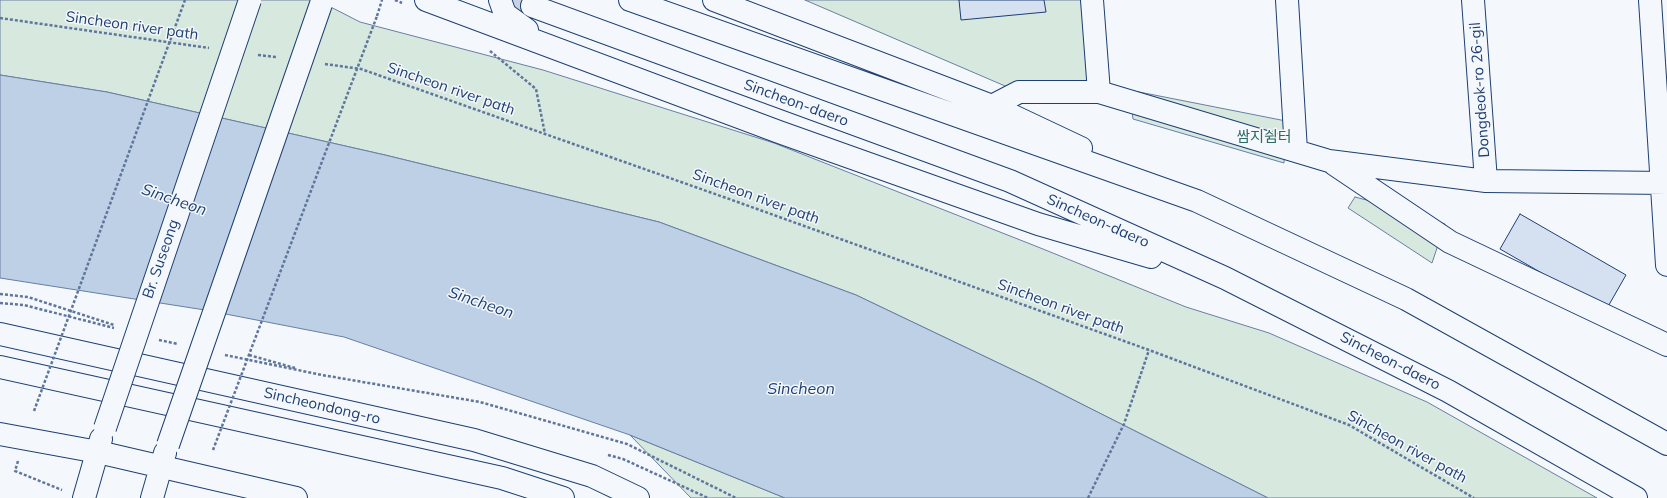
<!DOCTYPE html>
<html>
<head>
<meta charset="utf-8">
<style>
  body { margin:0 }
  canvas { display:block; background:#f4f7fb }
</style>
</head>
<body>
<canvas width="1667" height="498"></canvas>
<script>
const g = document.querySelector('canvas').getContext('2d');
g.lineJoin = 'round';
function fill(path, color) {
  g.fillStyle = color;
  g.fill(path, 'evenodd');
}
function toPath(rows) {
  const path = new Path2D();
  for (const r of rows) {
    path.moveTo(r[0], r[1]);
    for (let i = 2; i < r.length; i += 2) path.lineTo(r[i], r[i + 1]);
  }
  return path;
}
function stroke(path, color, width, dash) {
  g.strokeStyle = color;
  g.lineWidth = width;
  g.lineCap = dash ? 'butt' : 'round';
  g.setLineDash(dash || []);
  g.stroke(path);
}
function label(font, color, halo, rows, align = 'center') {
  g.font = font + ' Mulish,"Noto Sans KR",sans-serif';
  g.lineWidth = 3;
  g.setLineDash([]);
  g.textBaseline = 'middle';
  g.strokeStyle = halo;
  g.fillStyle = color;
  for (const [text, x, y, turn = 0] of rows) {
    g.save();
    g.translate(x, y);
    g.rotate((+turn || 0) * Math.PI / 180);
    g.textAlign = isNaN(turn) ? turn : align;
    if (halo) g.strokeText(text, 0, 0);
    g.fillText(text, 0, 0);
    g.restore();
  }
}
const green = toPath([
  [0,0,317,0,360,22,543,70,774,143,1038,247,1186,307,1269,333,1427,402,1597,498,1268,498,1034,380,856,295,659,222,385,155,107,92,0,75,0,0],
  [805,0,1092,0,1099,92,1019,92,805,0],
  [1129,90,1286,121,1284,163,1133,119,1129,90],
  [1355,197,1412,212,1445,224,1432,263,1348,208,1355,197],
  [630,435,785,498,691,498,630,435]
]);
const water = toPath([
  [0,75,107,92,385,155,659,222,856,295,1034,380,1268,498,785,498,630,435,344,337,205,310,0,278,0,75]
]);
const building = toPath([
  [959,0,1044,0,1046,12,961,20,959,0],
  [1520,214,1626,275,1606,310,1500,249,1520,214]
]);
const highwayTunnel = toPath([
  [509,0,532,6]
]);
const path = toPath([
  [395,0,402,3],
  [377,16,382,0],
  [0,18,209,48],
  [490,51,536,89,545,134],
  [258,55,276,57],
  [325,64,361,69,732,200,1149,350,1349,425,1474,498],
  [0,294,28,297,114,325],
  [0,303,24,305,114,328],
  [159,340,178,344],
  [225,355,322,375,480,402,627,444,736,498],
  [249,355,295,368],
  [608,455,623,459,708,498],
  [18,461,15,471,62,490],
  [1088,498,1124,424,1149,350]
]);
const minor = toPath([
  [1092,0,1099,92],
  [1287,0,1296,151],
  [1473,0,1486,181],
  [1650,0,1667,265],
  [992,106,1019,92,1099,92,1329,161,1486,181,1667,183],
  [1334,164,1450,242,1667,345]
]);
const major = toPath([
  [0,334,474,440,592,476,638,498],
  [0,367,502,478,563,498],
  [0,434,98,452,296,498],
  [84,498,101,439],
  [152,498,165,453]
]);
const highway = toPath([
  [426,0,779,132,1038,224,1151,257],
  [500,0,505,14,527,30],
  [630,0,1197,201,1406,299,1667,444],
  [714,0,992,106,1081,148],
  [532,6,1010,181,1225,278,1448,391,1636,498]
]);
const pathBridge = toPath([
  [34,411,185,0],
  [213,450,377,16]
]);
const majorBridge = toPath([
  [105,428,250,0],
  [168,445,321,4]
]);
const streetNames = [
  ["Sincheon river path",132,26,8],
  ["Sincheon river path",451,89,19],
  ["Dongdeok-ro 26-gil",1480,90,-94],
  ["Sincheon-daero",796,103,20],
  ["Sincheon river path",756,197,20],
  ["Sincheon-daero",1098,221,24],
  ["Br. Suseong",161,259,-71],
  ["Sincheon river path",1061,307,20],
  ["Sincheon-daero",1390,361,27],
  ["Sincheondong-ro",322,406,13],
  ["Sincheon river path",1407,447,29]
];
const parkNames = [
  ["쌈지쉼터",1264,137]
];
const waterNames = [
  ["Sincheon",174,200,19],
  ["Sincheon",481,303,19],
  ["Sincheon",801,389]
];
fill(green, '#d7e8df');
stroke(green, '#687fa3', 1);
fill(water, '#bed0e5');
stroke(water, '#687fa3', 1);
fill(building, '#d5e0f0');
stroke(building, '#1d3f73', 1);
stroke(highwayTunnel, '#c9d2e0', 22, [22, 11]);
stroke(minor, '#1d3f73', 24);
stroke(major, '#1d3f73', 24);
stroke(highway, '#1d3f73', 24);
stroke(path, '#5e769c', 2.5, [3, 2]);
stroke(minor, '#f4f7fb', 22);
stroke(major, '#f4f7fb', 22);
stroke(highway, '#f4f7fb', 22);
stroke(majorBridge, '#1d3f73', 24, []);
stroke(pathBridge, '#5e769c', 2.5, [3, 2]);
stroke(majorBridge, '#f4f7fb', 22);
label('15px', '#1d3f73', '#f4f7fb', streetNames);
label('15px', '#2c6c60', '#f4f7fb', parkNames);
label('italic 16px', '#1d3f73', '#f4f7fb', waterNames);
</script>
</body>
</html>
